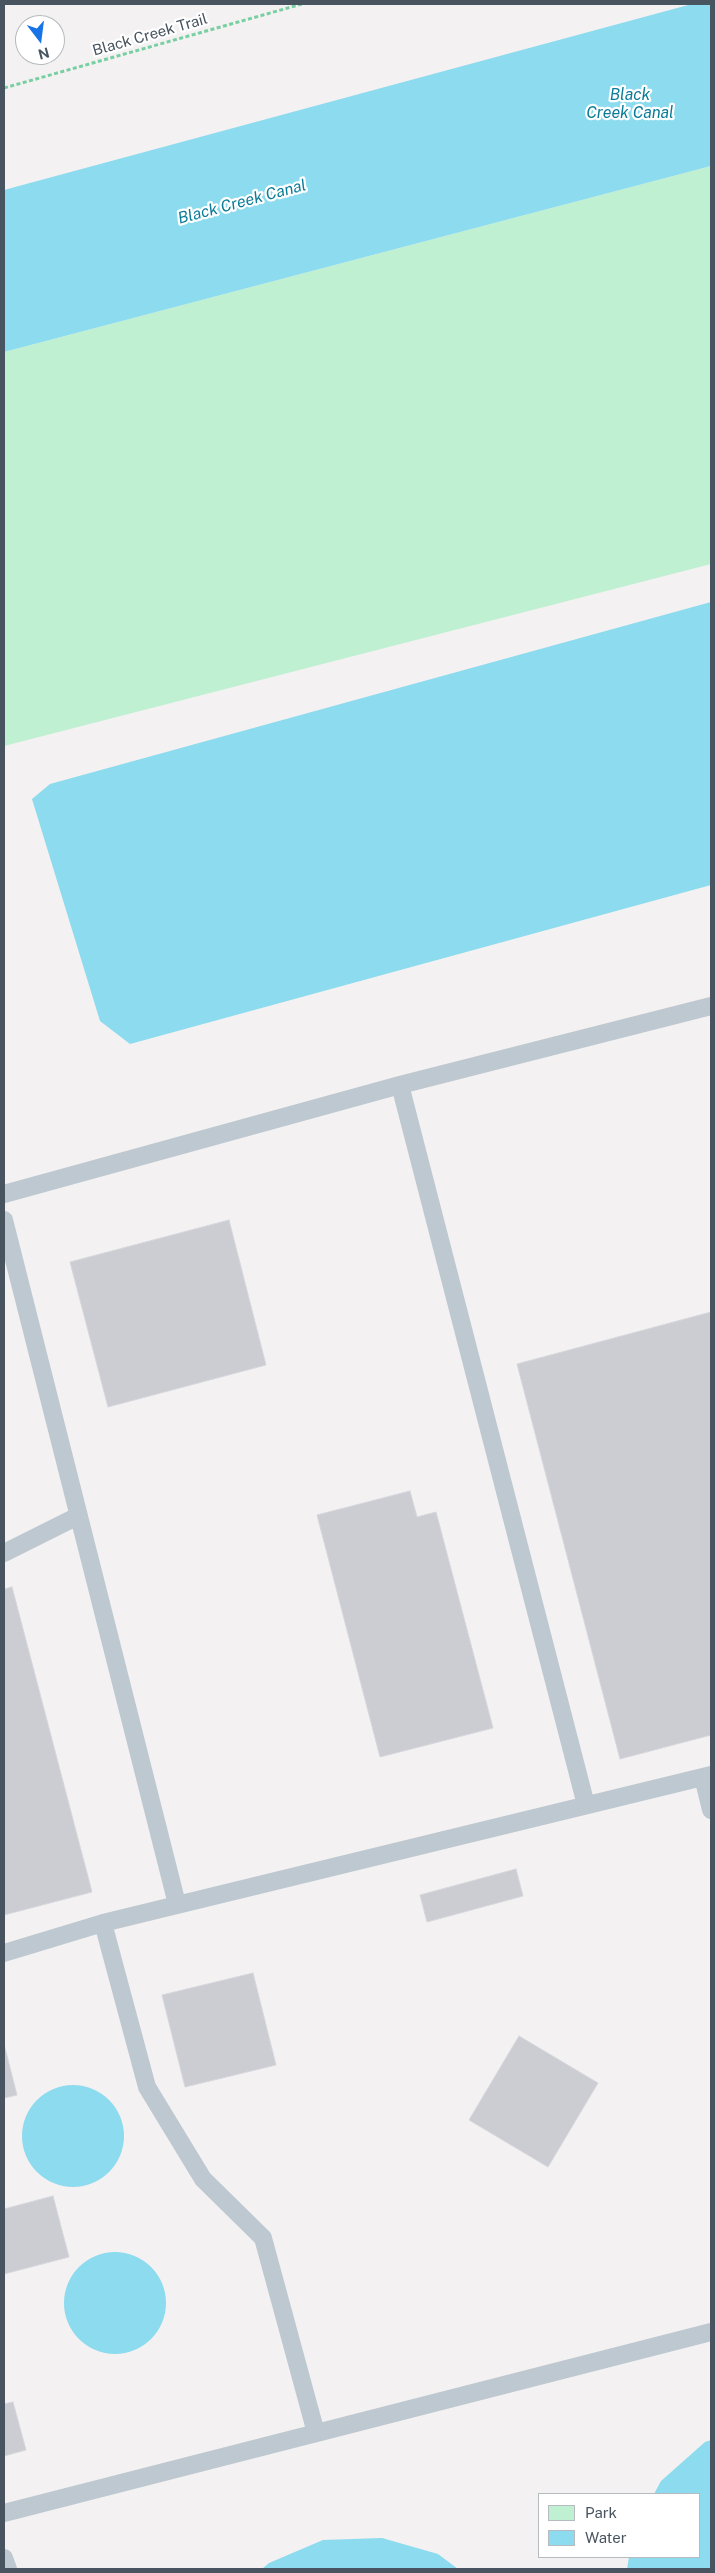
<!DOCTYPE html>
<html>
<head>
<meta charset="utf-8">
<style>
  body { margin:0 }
  #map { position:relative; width:715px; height:2573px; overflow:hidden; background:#f3f1f1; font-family:"Public Sans",sans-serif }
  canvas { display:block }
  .frame { position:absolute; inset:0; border:5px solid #48545f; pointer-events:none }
  .legend { position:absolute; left:538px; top:2493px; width:162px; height:65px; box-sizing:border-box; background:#fff; border:1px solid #b6bbbf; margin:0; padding:6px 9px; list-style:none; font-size:15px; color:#48545f }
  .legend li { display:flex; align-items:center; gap:10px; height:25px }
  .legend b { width:25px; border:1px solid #b6bbbf }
  .north { position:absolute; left:15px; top:15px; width:50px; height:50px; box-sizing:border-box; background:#fff; border:1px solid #b6bbbf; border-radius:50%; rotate:165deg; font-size:14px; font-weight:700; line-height:20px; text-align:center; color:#48545f }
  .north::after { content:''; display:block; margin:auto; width:18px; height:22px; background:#1674e7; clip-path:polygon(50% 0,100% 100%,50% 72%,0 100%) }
</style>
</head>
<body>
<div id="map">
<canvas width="715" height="2573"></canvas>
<div class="frame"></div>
<ul class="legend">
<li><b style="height:14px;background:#bff0d2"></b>Park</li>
<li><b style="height:14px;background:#8cdbee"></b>Water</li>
</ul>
<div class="north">N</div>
</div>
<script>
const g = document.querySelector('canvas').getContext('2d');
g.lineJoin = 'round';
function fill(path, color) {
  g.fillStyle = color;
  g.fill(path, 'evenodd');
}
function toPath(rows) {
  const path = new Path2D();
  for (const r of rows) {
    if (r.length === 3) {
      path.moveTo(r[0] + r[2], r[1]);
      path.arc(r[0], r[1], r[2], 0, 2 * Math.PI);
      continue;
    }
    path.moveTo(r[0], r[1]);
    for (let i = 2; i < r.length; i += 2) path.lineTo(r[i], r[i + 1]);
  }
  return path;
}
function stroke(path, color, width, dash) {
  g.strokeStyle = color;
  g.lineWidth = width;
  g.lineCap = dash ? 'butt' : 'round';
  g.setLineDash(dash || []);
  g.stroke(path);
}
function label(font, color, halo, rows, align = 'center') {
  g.font = font + ' "Public Sans",sans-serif';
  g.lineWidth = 4.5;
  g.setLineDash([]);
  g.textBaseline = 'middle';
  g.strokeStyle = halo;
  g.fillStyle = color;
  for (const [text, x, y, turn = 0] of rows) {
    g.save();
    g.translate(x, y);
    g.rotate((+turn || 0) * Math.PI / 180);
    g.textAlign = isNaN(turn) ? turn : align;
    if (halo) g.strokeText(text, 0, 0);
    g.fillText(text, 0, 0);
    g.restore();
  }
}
const green = toPath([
  [711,166,711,564,4,746,4,352]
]);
const water = toPath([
  [692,4,711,4,711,166,4,352,4,190],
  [711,602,711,885,130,1044,100,1021,32,799,50,784],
  [73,2136,51],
  [115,2303,51],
  [711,2440,711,2569,627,2569,629,2557,699,2557,699,2494,654,2494,661,2481,705,2442],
  [382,2538,438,2554,458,2569,262,2569,269,2563,323,2540]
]);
const building = toPath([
  [229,1220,266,1365,108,1407,70,1262,229,1220],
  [711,1312,711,1735,620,1759,517,1364,711,1312],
  [410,1491,417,1517,436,1512,493,1728,380,1757,317,1515,410,1491],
  [12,1587,92,1892,4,1915,4,1589,12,1587],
  [516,1869,523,1896,427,1922,420,1895,516,1869],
  [253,1973,276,2065,185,2087,162,1995,253,1973],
  [519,2036,598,2083,548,2167,469,2120,519,2036],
  [4,2044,17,2095,4,2098,4,2044],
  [53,2196,69,2257,4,2274,4,2209,53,2196],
  [13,2402,26,2450,4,2456,4,2404,13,2402]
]);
const path = toPath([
  [4,88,302,4]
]);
const lane = toPath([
  [400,1085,586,1805],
  [4,1194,400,1085,711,1006],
  [4,1220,177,1904],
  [4,1553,78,1516],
  [703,1777,711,1810],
  [103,1923,147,2087,203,2179,263,2238,316,2433],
  [4,1953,103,1923,711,1775],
  [4,2513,711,2332],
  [4,2558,8,2569]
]);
const streetNames = [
  ["Black Creek Trail",150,35,-16]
];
const waterNames = [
  ["Black",630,95],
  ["Creek Canal",630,113],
  ["Black Creek Canal",242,202,-15]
];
fill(green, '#bff0d2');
fill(water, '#8cdbee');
fill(building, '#cbcdd3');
stroke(building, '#d5d7dc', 1);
stroke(path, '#77cfa2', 3, [4, 2.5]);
stroke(lane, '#bec8d0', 18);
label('15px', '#48545f', '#fff', streetNames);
label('italic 16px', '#0b7c98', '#fff', waterNames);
</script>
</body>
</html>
